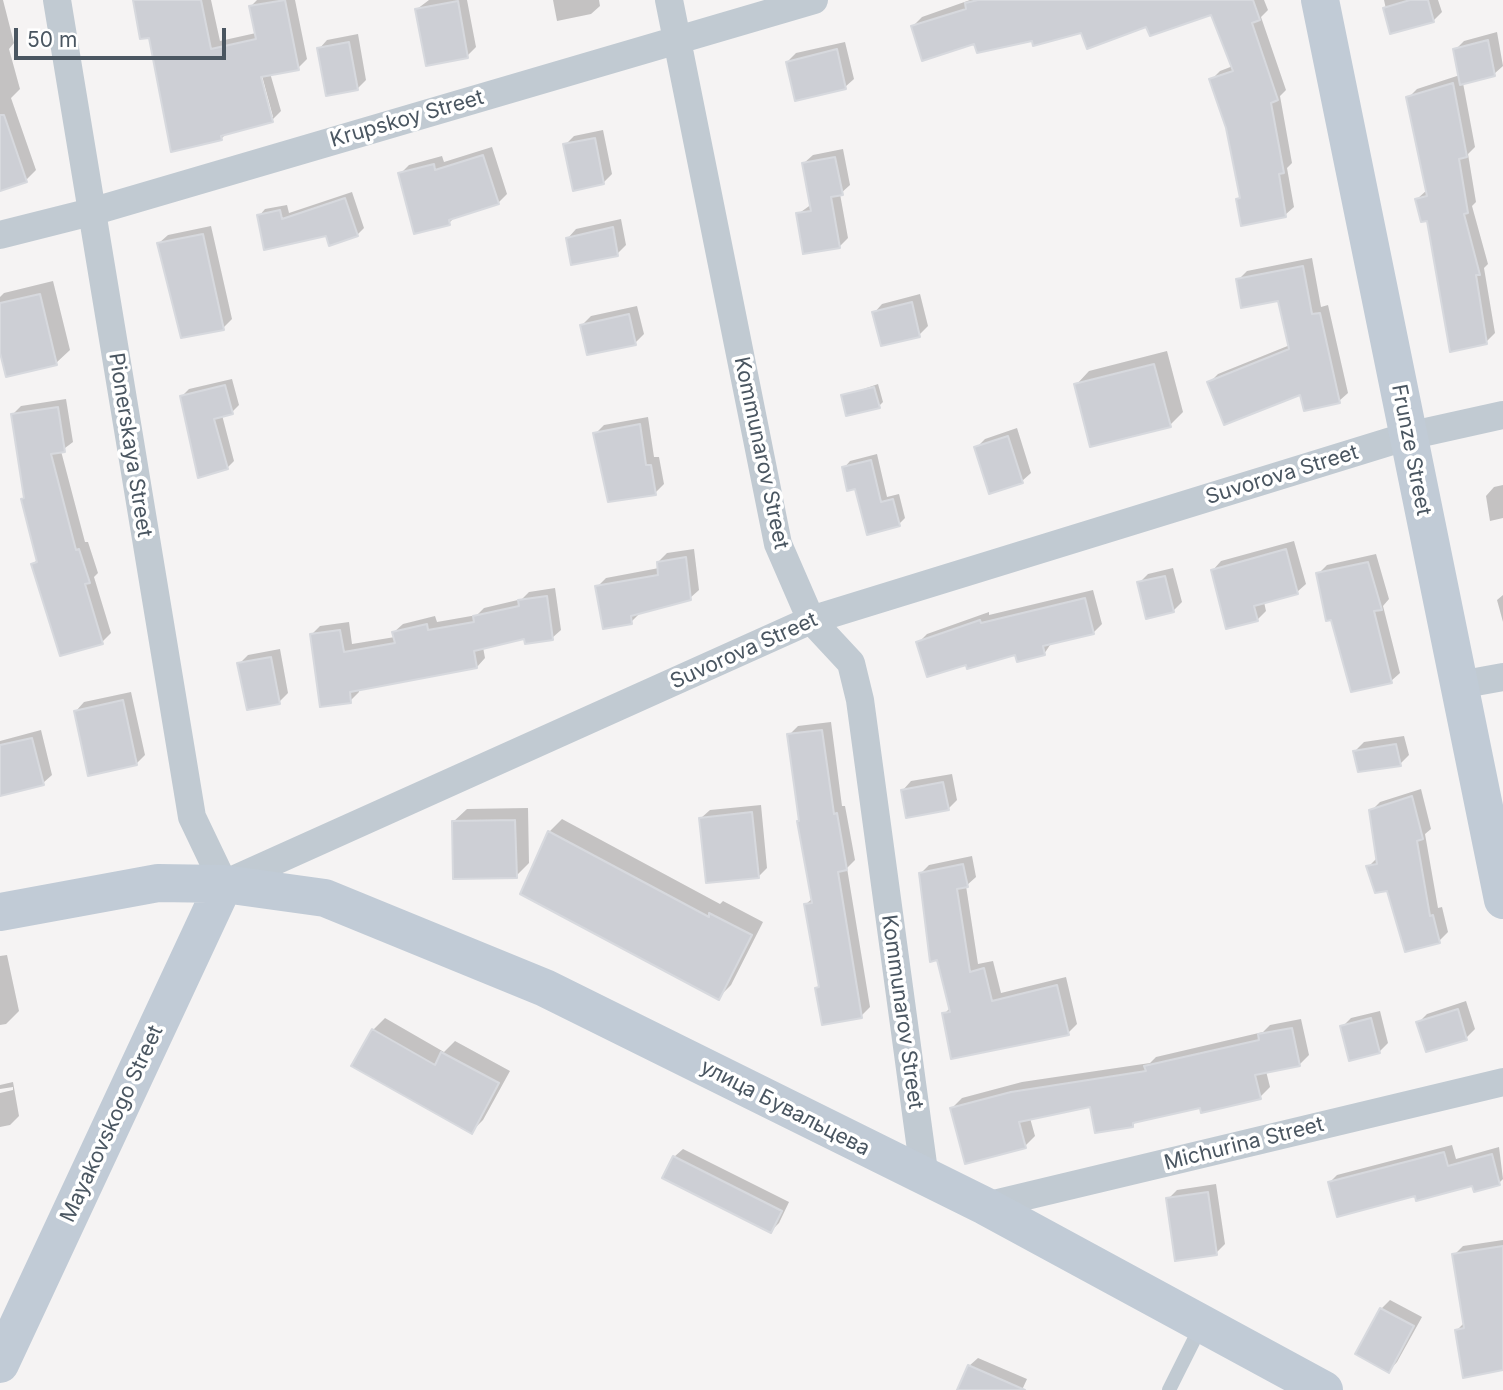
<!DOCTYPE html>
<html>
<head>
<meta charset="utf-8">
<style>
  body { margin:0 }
  #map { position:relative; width:1503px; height:1390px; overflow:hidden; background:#f5f3f3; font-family:Inter,sans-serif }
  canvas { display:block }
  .scale { position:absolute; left:14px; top:28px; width:212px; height:32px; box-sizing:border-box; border:4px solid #4a5661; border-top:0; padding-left:9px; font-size:21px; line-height:24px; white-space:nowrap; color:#4a5661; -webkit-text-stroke:5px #fff; paint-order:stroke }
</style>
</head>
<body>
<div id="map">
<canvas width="1503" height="1390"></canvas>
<div class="scale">50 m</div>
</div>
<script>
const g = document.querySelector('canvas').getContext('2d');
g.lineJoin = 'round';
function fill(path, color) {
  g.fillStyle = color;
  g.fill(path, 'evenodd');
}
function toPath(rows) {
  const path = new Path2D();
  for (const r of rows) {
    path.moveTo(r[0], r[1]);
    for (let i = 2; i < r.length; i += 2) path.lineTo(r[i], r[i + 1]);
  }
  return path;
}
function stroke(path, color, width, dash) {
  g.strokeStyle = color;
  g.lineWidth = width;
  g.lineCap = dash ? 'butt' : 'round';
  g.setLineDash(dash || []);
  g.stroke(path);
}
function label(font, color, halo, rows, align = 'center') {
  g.font = font + ' Inter,sans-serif';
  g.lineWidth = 7;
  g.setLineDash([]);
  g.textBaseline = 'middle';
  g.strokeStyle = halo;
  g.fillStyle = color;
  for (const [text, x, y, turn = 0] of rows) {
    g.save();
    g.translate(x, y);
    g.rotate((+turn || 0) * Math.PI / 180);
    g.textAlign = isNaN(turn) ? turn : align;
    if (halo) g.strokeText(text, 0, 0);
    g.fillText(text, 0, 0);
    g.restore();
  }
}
const shadow = toPath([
  [0,0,3,0,14,43,9,49,20,89,11,98,36,170,26,180,0,189],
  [134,0,211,0,220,41,256,33,251,6,257,0,295,0,307,59,298,68,270,73,281,111,272,120,227,133,221,139,150,36],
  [260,68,273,117,270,117,257,69],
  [429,0,467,0,476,47,467,56,417,9],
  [553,0,599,0,600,6,591,14,557,21],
  [970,0,1264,0,1268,10,1261,17,1286,90,1280,96,1292,163,1287,168,1294,207,1285,215,1237,200,1241,196,1227,128,1211,80,1220,71,1233,66,1212,13,1148,25,976,42,913,26,922,17],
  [1384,0,1438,0,1442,12,1433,21,1391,32],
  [1497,32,1503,66,1494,74,1463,83,1475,147,1468,154,1476,202,1472,206,1488,264,1484,268,1495,333,1486,342,1417,199,1427,190,1408,98,1417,89,1460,75,1455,50,1464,41],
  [358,34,366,80,357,89,319,49,327,40],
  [845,42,854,79,845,87,787,62,796,53],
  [603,130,612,174,603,183,565,145,574,136],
  [492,147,507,194,498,203,456,216,449,223,400,174,409,165,442,156,444,162],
  [843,149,850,185,840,194,848,238,839,247,798,214,812,204,804,163,813,155],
  [352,192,364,228,357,235,327,234,259,216,265,209,287,205,289,213],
  [621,219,626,245,617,254,568,238,576,229],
  [211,226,232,319,223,328,159,243,168,235],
  [1312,258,1321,307,1328,305,1348,393,1339,401,1301,393,1209,383,1218,374,1290,345,1280,299,1238,280,1247,271],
  [53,281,70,350,56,363,0,345,0,297,4,293],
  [920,294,928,326,919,335,874,313,882,304],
  [637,306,644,334,635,343,582,325,591,316],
  [1167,351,1183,412,1170,425,1076,385,1089,371],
  [232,379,239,405,232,412,222,415,234,461,227,468,182,396,189,389],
  [878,384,883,402,879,406,843,396],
  [66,399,73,442,61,451,85,542,88,542,98,573,94,577,111,633,102,642,33,564,38,559,12,415,21,406],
  [648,417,654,457,659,457,664,484,655,493,595,434,604,425],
  [1017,428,1031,473,1022,481,976,448,985,439],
  [877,454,887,497,899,494,905,518,899,524,856,487,844,468,850,461],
  [1503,485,1503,518,1490,521,1486,496,1494,487],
  [1294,541,1306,584,1297,592,1264,602,1266,611,1257,620,1213,570,1221,561],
  [694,549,699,590,690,598,640,613,631,622,597,587,606,578,659,568,658,562,667,553],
  [1376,554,1389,599,1383,606,1400,673,1391,681,1318,574,1327,565],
  [1173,568,1182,602,1173,611,1139,583,1148,574],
  [555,588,561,630,552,638,526,637,483,647,485,658,477,667,359,689,359,692,350,701,311,635,320,626,349,622,352,644,395,637,394,632,403,624,435,616,437,622,477,615,484,608,522,599,529,592],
  [1093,590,1102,624,1093,633,1052,642,1044,654,1016,653,967,663,918,643,927,634,989,612,989,615],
  [1503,595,1503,622,1497,600],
  [280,649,288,693,279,702,239,664,248,655],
  [131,692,145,755,136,764,76,711,84,702],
  [831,722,842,806,845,806,855,860,847,868,870,1007,861,1016,817,988,821,985,806,904,813,898,789,735,798,726],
  [41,730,52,775,43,783,0,777,0,741],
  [1404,736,1409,755,1400,764,1355,751,1364,742],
  [952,774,957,800,948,809,903,790,911,781],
  [1421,789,1431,829,1425,834,1438,908,1442,907,1448,932,1439,941,1368,867,1378,857,1371,811,1380,802],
  [761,805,767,868,758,877,701,818,710,810],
  [528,808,529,863,516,876,453,822,467,809],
  [562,819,720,904,723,901,763,922,731,985,718,998,549,832],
  [972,856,976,877,966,886,978,964,993,961,1001,993,1066,977,1077,1024,1068,1033,944,1014,951,1007,920,874,929,865],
  [7,955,19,1011,6,1024,0,1025,0,956],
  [1466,1001,1475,1029,1466,1038,1418,1023,1427,1014],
  [1380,1011,1388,1043,1379,1052,1342,1027,1351,1018],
  [385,1018,444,1052,455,1041,510,1071,483,1120,471,1132,373,1030],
  [1301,1019,1309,1055,1299,1065,1266,1071,1270,1087,1260,1097,1201,1106,1137,1120,1133,1125,1092,1105,1030,1118,1035,1136,1025,1146,952,1108,962,1098,1022,1082,1150,1063,1156,1057,1263,1032,1270,1025],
  [13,1082,19,1116,10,1125,0,1127,0,1093,13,1090,13,1087,0,1089,0,1085],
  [1452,1145,1456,1159,1499,1147,1503,1179,1499,1183,1416,1193,1329,1183,1337,1175],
  [683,1149,789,1202,779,1223,771,1231,674,1157],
  [1216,1184,1225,1244,1216,1253,1168,1199,1177,1190],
  [1503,1240,1503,1368,1456,1331,1465,1322,1454,1255,1463,1246],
  [1390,1300,1422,1317,1397,1362,1389,1371,1381,1309],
  [978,1358,1027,1379,1022,1390,959,1390,969,1366]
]);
const building = toPath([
  [133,0,201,0,211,49,256,39,249,6,285,0,299,70,261,77,273,122,221,136,222,140,171,152,149,38,140,39,133,0],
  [978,0,1253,0,1260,20,1252,23,1278,100,1271,103,1284,173,1279,174,1286,217,1241,226,1236,199,1240,198,1226,128,1209,79,1233,71,1211,15,1150,36,1146,27,1087,49,1081,33,1033,46,1032,41,977,53,974,44,922,61,911,26,966,9,965,3,978,0],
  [1410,0,1428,0,1434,22,1390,34,1383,8,1410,0],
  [458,1,468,58,426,66,415,9,458,1],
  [1488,40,1495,76,1460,85,1453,49,1488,40],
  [349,42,358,90,326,96,317,48,349,42],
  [837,49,846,89,795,101,786,62,837,49],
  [1453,83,1467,157,1459,159,1468,213,1464,214,1480,275,1476,275,1487,344,1450,352,1427,221,1421,222,1415,199,1427,196,1406,97,1453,83],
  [0,115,4,115,27,182,0,191,0,115],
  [595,138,604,184,573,191,563,144,595,138],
  [483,155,499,204,449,220,450,225,414,234,398,173,434,164,435,170,483,155],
  [835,157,843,195,831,197,840,248,803,254,796,213,811,211,802,163,835,157],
  [345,198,358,236,329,246,326,236,264,250,257,215,280,210,282,219,345,198],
  [613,227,618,256,571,265,566,238,613,227],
  [203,234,224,330,181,338,157,243,203,234],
  [1303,266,1312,314,1320,313,1340,403,1304,411,1300,395,1224,425,1207,382,1289,349,1278,301,1241,308,1236,279,1303,266],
  [40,294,57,365,6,377,0,353,0,303,40,294],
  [912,302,920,337,881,346,872,312,912,302],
  [629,314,636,345,587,355,580,325,629,314],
  [1154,364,1171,427,1090,447,1074,384,1154,364],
  [225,385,233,414,214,419,228,469,198,478,180,396,225,385],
  [874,387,880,408,846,416,841,395,874,387],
  [58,407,65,452,51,454,76,550,79,549,90,583,85,584,103,644,60,656,31,564,37,562,21,499,24,498,11,414,58,407],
  [640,424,646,465,651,465,656,495,608,502,593,433,640,424],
  [1008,436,1023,483,989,494,974,447,1008,436],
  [871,460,881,502,893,499,900,526,867,535,855,489,847,491,842,467,871,460],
  [1286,549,1298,594,1254,606,1258,621,1226,629,1211,570,1286,549],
  [686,557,691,600,631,616,632,624,603,629,595,586,658,575,657,562,686,557],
  [1368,562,1382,610,1374,611,1392,683,1351,692,1331,620,1326,621,1316,573,1368,562],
  [1165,576,1174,612,1146,619,1137,582,1165,576],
  [547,596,553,640,525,644,524,639,474,651,477,668,350,692,351,703,320,707,310,634,340,630,344,652,395,643,392,632,427,624,428,630,474,622,473,616,519,606,518,600,547,596],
  [1085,598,1094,634,1043,646,1045,655,1017,662,1015,655,967,669,966,665,927,677,916,642,980,620,981,623,1085,598],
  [271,657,280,704,247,710,237,663,271,657],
  [123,700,137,765,88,776,74,711,123,700],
  [822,730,834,814,837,813,847,870,838,872,862,1018,822,1025,815,988,819,987,804,904,812,903,797,821,799,821,787,734,822,730],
  [32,738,44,785,0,796,0,745,32,738],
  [1396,744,1401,766,1358,772,1353,751,1396,744],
  [943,782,949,810,906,818,901,790,943,782],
  [1412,796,1423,839,1417,841,1430,916,1433,915,1440,943,1405,952,1387,891,1375,893,1366,866,1377,864,1369,810,1412,796],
  [752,812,759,878,706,883,699,818,752,812],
  [515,820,517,878,453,879,452,821,515,820],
  [548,831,709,917,709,913,752,935,719,1000,520,894,548,831],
  [963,864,968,887,957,889,970,972,984,968,992,1001,1057,985,1069,1035,951,1059,942,1013,950,1012,937,960,930,962,919,873,963,864],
  [1458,1009,1467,1040,1426,1052,1416,1022,1458,1009],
  [1371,1018,1380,1053,1349,1061,1340,1026,1371,1018],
  [1292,1028,1300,1066,1255,1075,1261,1099,1201,1113,1200,1108,1133,1123,1133,1127,1095,1133,1090,1107,1019,1122,1026,1148,965,1164,950,1108,1011,1092,1146,1071,1144,1066,1259,1040,1258,1034,1292,1028],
  [372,1029,435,1065,441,1052,499,1083,472,1134,351,1066,372,1029],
  [1444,1152,1448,1166,1492,1154,1500,1185,1474,1192,1472,1186,1416,1201,1415,1196,1337,1217,1328,1182,1444,1152],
  [673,1156,782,1211,771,1233,662,1178,673,1156],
  [1208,1192,1217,1255,1175,1261,1166,1198,1208,1192],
  [1503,1246,1503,1370,1463,1378,1455,1330,1464,1328,1452,1254,1503,1246],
  [1380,1308,1414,1326,1389,1373,1355,1354,1380,1308],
  [968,1365,1025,1390,957,1390,968,1365]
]);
const service = toPath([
  [1169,1390,1201,1326]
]);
const minor = toPath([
  [57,0,192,817,224,884,811,620,1408,436,1503,415],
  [669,0,778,544,811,620,851,663,860,700,925,1179],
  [0,235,91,212,814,0],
  [1459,685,1503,677],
  [985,1206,1503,1082]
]);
const secondary = toPath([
  [1320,0,1503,900],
  [0,912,158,883,224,884,325,898,545,988,985,1206,1324,1390],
  [0,1364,224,884]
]);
const streetNames = [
  ["Krupskoy Street",407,119,-16],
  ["Pionerskaya Street",130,445,81],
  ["Frunze Street",1411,450,79],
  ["Kommunarov Street",761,453,78],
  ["Suvorova Street",1282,475,-17],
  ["Suvorova Street",744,651,-24],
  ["Kommunarov Street",902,1012,82],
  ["улица Бувальцева",785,1108,27],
  ["Mayakovskogo Street",112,1124,-65],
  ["Michurina Street",1244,1144,-14]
];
fill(shadow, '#0003');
fill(building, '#cdcfd5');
stroke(building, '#d7d9de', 2);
stroke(service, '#c1cad2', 14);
stroke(minor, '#c1cad2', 28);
stroke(secondary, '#c1cbd6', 38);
label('21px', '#4a5661', '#fff', streetNames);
</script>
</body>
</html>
